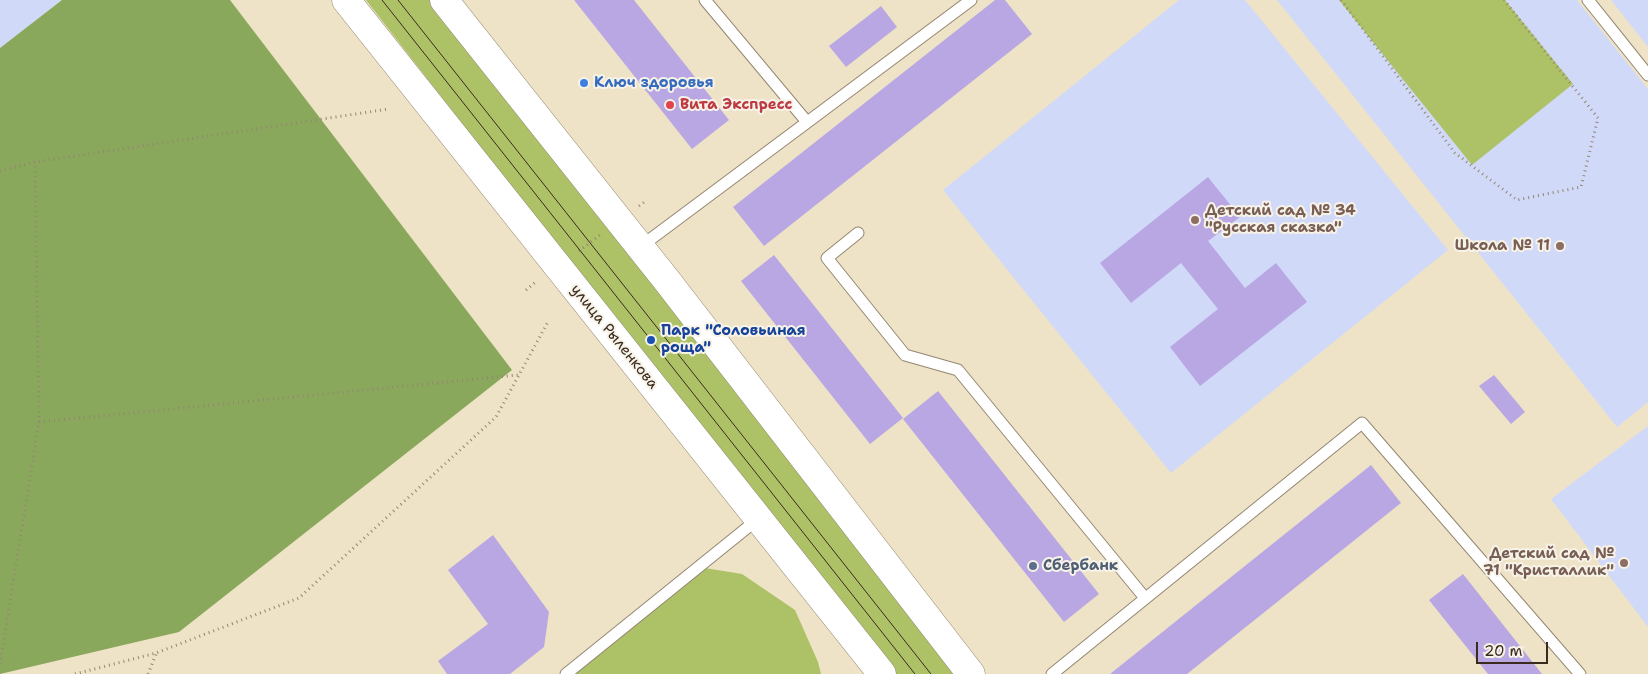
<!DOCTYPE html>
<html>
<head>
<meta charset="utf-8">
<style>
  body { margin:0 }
  #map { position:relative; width:1648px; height:674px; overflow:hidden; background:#eee3c6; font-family:"Shantell Sans",sans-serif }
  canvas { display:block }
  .scale { position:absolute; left:1476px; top:642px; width:72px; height:22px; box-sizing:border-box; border:2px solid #3b2a1e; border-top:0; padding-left:6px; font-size:15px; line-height:18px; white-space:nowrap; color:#3b2a1e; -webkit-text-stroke:4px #f7f3e8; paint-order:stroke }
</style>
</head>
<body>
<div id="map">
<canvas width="1648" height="674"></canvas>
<div class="scale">20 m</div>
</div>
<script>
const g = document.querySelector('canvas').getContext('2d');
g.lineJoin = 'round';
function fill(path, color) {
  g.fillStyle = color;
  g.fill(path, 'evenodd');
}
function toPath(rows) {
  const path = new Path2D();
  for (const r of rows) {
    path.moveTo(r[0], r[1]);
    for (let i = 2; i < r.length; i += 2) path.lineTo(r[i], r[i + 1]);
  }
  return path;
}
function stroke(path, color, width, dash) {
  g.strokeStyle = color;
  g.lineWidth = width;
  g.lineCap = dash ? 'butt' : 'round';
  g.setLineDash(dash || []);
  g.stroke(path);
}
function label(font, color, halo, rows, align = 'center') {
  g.font = font + ' "Shantell Sans",sans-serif';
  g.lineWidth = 4;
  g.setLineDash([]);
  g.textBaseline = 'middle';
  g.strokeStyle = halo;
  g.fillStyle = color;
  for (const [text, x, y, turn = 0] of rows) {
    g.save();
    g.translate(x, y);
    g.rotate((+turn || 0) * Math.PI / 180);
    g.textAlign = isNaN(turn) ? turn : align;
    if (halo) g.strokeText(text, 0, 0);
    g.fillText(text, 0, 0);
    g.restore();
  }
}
const built = toPath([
  [0,0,62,0,0,48],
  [1179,0,1245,0,1448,250,1171,473,943,190],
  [1277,0,1577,0,1648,89,1648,402,1617,427],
  [1611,0,1648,0,1648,47],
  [1648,426,1648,627,1551,499]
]);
const green = toPath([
  [366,0,440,0,971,674,890,674],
  [1339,0,1505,0,1573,84,1472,165],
  [705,568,742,574,795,610,818,662,821,674,573,674]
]);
const forest = toPath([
  [62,0,230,0,512,370,179,632,0,674,0,48]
]);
const building = toPath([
  [574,0,634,0,729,120,692,149],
  [995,0,1005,0,1032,34,764,246,733,207],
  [881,6,897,27,846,67,829,46],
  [1208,177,1240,217,1208,241,1245,288,1276,263,1307,302,1200,386,1170,347,1218,309,1181,263,1131,303,1100,263],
  [774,255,903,418,870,444,741,281],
  [1494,375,1525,412,1511,424,1479,386],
  [938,391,1099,594,1064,622,903,419],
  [1371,465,1401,503,1187,674,1110,674],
  [493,535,549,612,544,647,510,674,447,674,438,661,488,624,448,570],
  [1463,574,1542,674,1488,674,1429,600]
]);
const path = toPath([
  [1341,0,1455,153,1517,200,1581,187,1598,118,1504,0],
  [0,171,35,162,389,109],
  [639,206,646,201],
  [579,251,600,235],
  [526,290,537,281],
  [39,422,518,375],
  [0,664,39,422,35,162],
  [75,674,156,653,299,598,496,417,549,320],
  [148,674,156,654]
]);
const lane = toPath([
  [705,0,807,122],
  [1588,0,1648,75],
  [858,233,827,258,905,355,958,370,1145,598],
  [640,247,971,0],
  [566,674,758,519],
  [1052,674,1362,423,1580,674]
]);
const secondary = toPath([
  [346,0,882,674],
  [444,0,668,282,971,674]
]);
const tram = toPath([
  [382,0,915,674],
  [398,0,931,674]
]);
const markers = [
  [584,83,5,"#3f7fe0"],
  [670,105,5,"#e0444e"],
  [1195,220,5,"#8d6e63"],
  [1560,246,5,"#8d6e63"],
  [651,340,5,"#1a4fb4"],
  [1624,563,5,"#8d6e63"],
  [1033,566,5,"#5c6f8a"]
];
const shopNames = [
  ["Ключ здоровья",594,83]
];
const healthNames = [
  ["Вита Экспресс",680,105]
];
const educationNames = [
  ["Детский сад № 34",1205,211,"left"],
  ["\"Русская сказка\"",1205,228,"left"],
  ["Школа № 11",1550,246],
  ["Детский сад №",1614,554],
  ["71 \"Кристаллик\"",1614,571]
];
const transitNames = [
  ["Парк \"Соловьиная",661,331],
  ["роща\"",661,348]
];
const streetNames = [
  ["улица Рыленкова",614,337,51]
];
const serviceNames = [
  ["Сбербанк",1043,566]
];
fill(built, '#d1d9f9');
fill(green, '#adc266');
fill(forest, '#8aa85b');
fill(building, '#b9a7e3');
stroke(lane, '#948672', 13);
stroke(secondary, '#948672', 29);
stroke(path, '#948672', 3, [1, 4]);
stroke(lane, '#fff', 11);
stroke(secondary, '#fff', 28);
stroke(tram, '#3b2a1e', 1);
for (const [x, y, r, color] of markers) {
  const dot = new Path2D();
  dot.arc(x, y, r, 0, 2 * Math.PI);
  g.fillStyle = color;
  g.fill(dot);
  stroke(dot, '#f7f3e8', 2);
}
label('bold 15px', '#366cbe', '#f7f3e8', shopNames, 'left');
label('bold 15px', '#be3a42', '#f7f3e8', healthNames, 'left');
label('bold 15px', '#785e54', '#f7f3e8', educationNames, 'right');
label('bold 15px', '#164399', '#f7f3e8', transitNames, 'left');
label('15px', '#3b2a1e', '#f7f3e8', streetNames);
label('bold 15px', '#4e5e75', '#f7f3e8', serviceNames, 'left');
</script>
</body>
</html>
